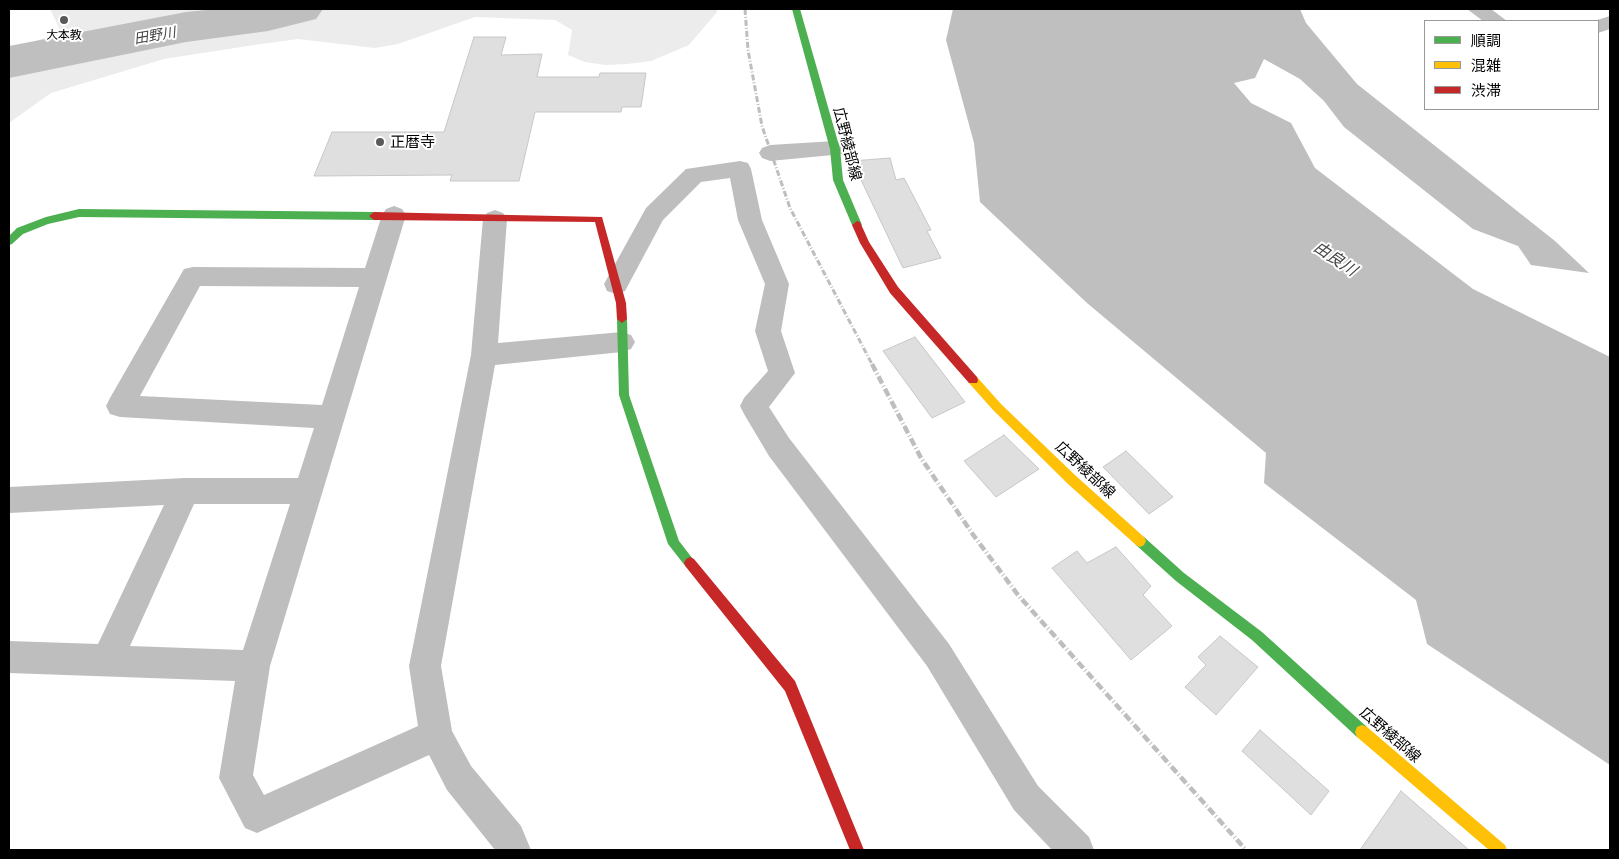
<!DOCTYPE html>
<html>
<head>
<meta charset="utf-8">
<style>
  body { margin:0 }
  #map { position:relative; width:1619px; height:859px; overflow:hidden; background:#fff; font-family:Raleway,"Noto Sans JP",sans-serif }
  canvas { display:block }
  .frame { position:absolute; inset:0; border:10px solid #000; pointer-events:none }
  .legend { position:absolute; left:1424px; top:20px; width:175px; height:90px; box-sizing:border-box; background:#fff; border:1px solid #999; margin:0; padding:6px 9px; list-style:none; font-size:15px; color:#000 }
  .legend li { display:flex; align-items:center; gap:10px; height:25px }
  .legend b { width:25px; border:1px solid #999 }
</style>
</head>
<body>
<div id="map">
<canvas width="1619" height="859"></canvas>
<div class="frame"></div>
<ul class="legend">
<li><b style="height:6px;background:#4caf50"></b>順調</li>
<li><b style="height:6px;background:#ffc107"></b>混雑</li>
<li><b style="height:6px;background:#c62828"></b>渋滞</li>
</ul>
</div>
<script>
const g = document.querySelector('canvas').getContext('2d');
g.lineJoin = 'round';
function fill(path, color) {
  g.fillStyle = color;
  g.fill(path, 'evenodd');
}
function toPath(rows) {
  const path = new Path2D();
  for (const r of rows) {
    path.moveTo(r[0], r[1]);
    for (let i = 2; i < r.length; i += 2) path.lineTo(r[i], r[i + 1]);
  }
  return path;
}
function stroke(path, color, width, dash) {
  g.strokeStyle = color;
  g.lineWidth = width;
  g.lineCap = dash ? 'butt' : 'round';
  g.setLineDash(dash || []);
  g.stroke(path);
}
function label(font, color, halo, rows, align = 'center') {
  g.font = font + ' Raleway,"Noto Sans JP",sans-serif';
  g.lineWidth = 4;
  g.setLineDash([]);
  g.textBaseline = 'middle';
  g.strokeStyle = halo;
  g.fillStyle = color;
  for (const [text, x, y, turn = 0] of rows) {
    g.save();
    g.translate(x, y);
    g.rotate((+turn || 0) * Math.PI / 180);
    g.textAlign = isNaN(turn) ? turn : align;
    if (halo) g.strokeText(text, 0, 0);
    g.fillText(text, 0, 0);
    g.restore();
  }
}
const green = toPath([
  [50,9,717,9,717,12,689,45,651,61,627,64,605,65,585,62,568,55,572,30,555,20,475,17,398,44,375,48,298,39,254,45,164,59,51,93,9,123,9,51,61,32]
]);
const water = toPath([
  [953,9,1300,9,1306,23,1357,84,1555,241,1589,273,1531,265,1518,246,1473,229,1344,127,1324,101,1300,79,1264,59,1255,78,1234,83,1251,103,1291,123,1315,168,1473,289,1610,357,1610,765,1427,644,1416,600,1264,483,1266,453,1087,303,980,202,974,143,946,40]
]);
const river = toPath([
  [216,9,323,9,316,19,268,31,186,42,9,78,9,46,186,12,216,9]
]);
const building = toPath([
  [474,37,506,37,501,55,542,54,537,77,599,77,600,73,646,73,641,107,622,107,621,112,535,112,519,181,450,181,452,175,314,176,332,132,444,132,474,37],
  [890,158,896,180,904,178,931,230,927,231,941,258,903,268,852,161,890,158],
  [915,337,965,402,932,418,883,351,915,337],
  [1004,435,1039,469,996,497,964,461,1004,435],
  [1126,451,1173,497,1149,514,1103,467,1126,451],
  [1116,547,1151,586,1143,595,1172,626,1131,660,1052,568,1077,551,1087,563,1116,547],
  [1220,636,1258,667,1216,715,1185,687,1206,665,1198,657,1220,636],
  [1260,730,1329,791,1311,815,1242,751,1260,730],
  [1401,791,1469,850,1360,850,1401,791]
]);
const street = toPath([
  [1467,9,1491,9,1507,21,1483,21,1467,9],
  [1610,16,1610,29,1598,33,1598,21,1594,21,1610,16],
  [835,141,843,144,846,149,843,154,770,161,762,158,759,153,762,148,770,145,835,141],
  [740,161,748,163,751,169,762,220,789,284,781,331,795,373,769,407,789,438,949,644,1038,786,1089,837,1094,850,1052,850,1014,810,927,666,769,456,744,414,740,406,744,398,768,371,755,331,765,284,738,220,730,178,701,182,663,220,625,291,616,294,607,291,604,284,646,208,686,169,740,161],
  [394,206,402,209,406,215,270,666,253,775,264,795,418,726,409,666,471,355,483,219,487,213,495,210,503,213,507,219,498,343,622,332,631,335,635,342,631,349,622,352,495,365,441,666,452,731,471,766,521,826,531,850,495,850,447,790,429,755,257,833,245,828,219,778,235,681,9,673,9,641,98,644,164,505,9,513,9,487,185,478,298,478,314,428,120,417,110,414,106,406,110,398,184,269,193,267,365,268,382,215,386,209,394,206],
  [200,286,359,287,322,405,140,396,200,286],
  [194,504,290,504,243,650,130,646,194,504]
]);
const fast = toPath([
  [792,9,800,9,840,149,843,180,862,225,857,229,852,225,833,180,830,149,792,9],
  [79,209,374,212,379,216,374,220,79,217,48,224,23,234,12,244,9,245,9,236,17,228,46,217,79,209],
  [622,315,627,319,629,395,679,541,696,563,694,567,690,569,686,567,668,544,619,395,617,319,622,315],
  [1140,535,1144,537,1184,573,1262,632,1367,727,1369,732,1367,737,1362,739,1357,737,1252,640,1176,581,1136,545,1134,541,1136,537,1140,535]
]);
const slow = toPath([
  [973,375,977,377,1001,404,1076,476,1144,537,1146,541,1144,545,1140,547,1136,545,1068,484,993,410,969,383,968,380,969,377,973,375],
  [1362,725,1367,727,1505,845,1507,850,1489,850,1357,737,1355,732,1357,727,1362,725]
]);
const jam = toPath([
  [374,212,602,217,626,303,627,319,622,323,617,319,616,303,595,222,374,220,369,216,374,212],
  [857,221,860,222,869,242,898,287,977,377,978,380,977,383,969,383,890,293,860,243,852,225,857,221],
  [690,557,694,559,795,681,864,850,850,850,785,691,686,567,684,563,686,559,690,557]
]);
const railFar1 = toPath([
  [745,9,748,50,762,126,790,208,873,366]
]);
const rail = toPath([
  [872,364,921,458,974,536,1018,595,1246,850]
]);
const markers = [
  [64,20,5,"#595959"],
  [380,142,5,"#595959"]
];
const farPoinames = [
  ["大本教",64,35]
];
const farWaternames = [
  ["田野川",155,36,-10]
];
const poiNames = [
  ["正暦寺",390,142]
];
const streetNames = [
  ["広野綾部線",847,144,76],
  ["広野綾部線",1085,470,43],
  ["広野綾部線",1390,735,41]
];
const waterNames = [
  ["由良川",1335,259,34]
];
fill(green, '#ececec');
fill(water, '#bfbfbf');
fill(river, '#bfbfbf');
fill(building, '#dfdfdf');
stroke(building, '#c7c7c7', 1);
fill(street, '#bebebe');
fill(fast, '#4caf50');
fill(slow, '#ffc107');
fill(jam, '#c62828');
stroke(railFar1, '#bebebe', 3, [6, 2, 1, 2]);
stroke(rail, '#bebebe', 4.5, [8, 2.5, 1, 2.5]);
for (const [x, y, r, color] of markers) {
  const dot = new Path2D();
  dot.arc(x, y, r, 0, 2 * Math.PI);
  g.fillStyle = color;
  g.fill(dot);
  stroke(dot, '#fff', 2);
}
label('12px', '#000', '#fff', farPoinames);
label('italic 14px', '#444', '#fff', farWaternames);
label('15px', '#000', '#fff', poiNames, 'left');
label('15px', '#000', '#fff', streetNames);
label('italic 16px', '#444', '#fff', waterNames);
</script>
</body>
</html>
